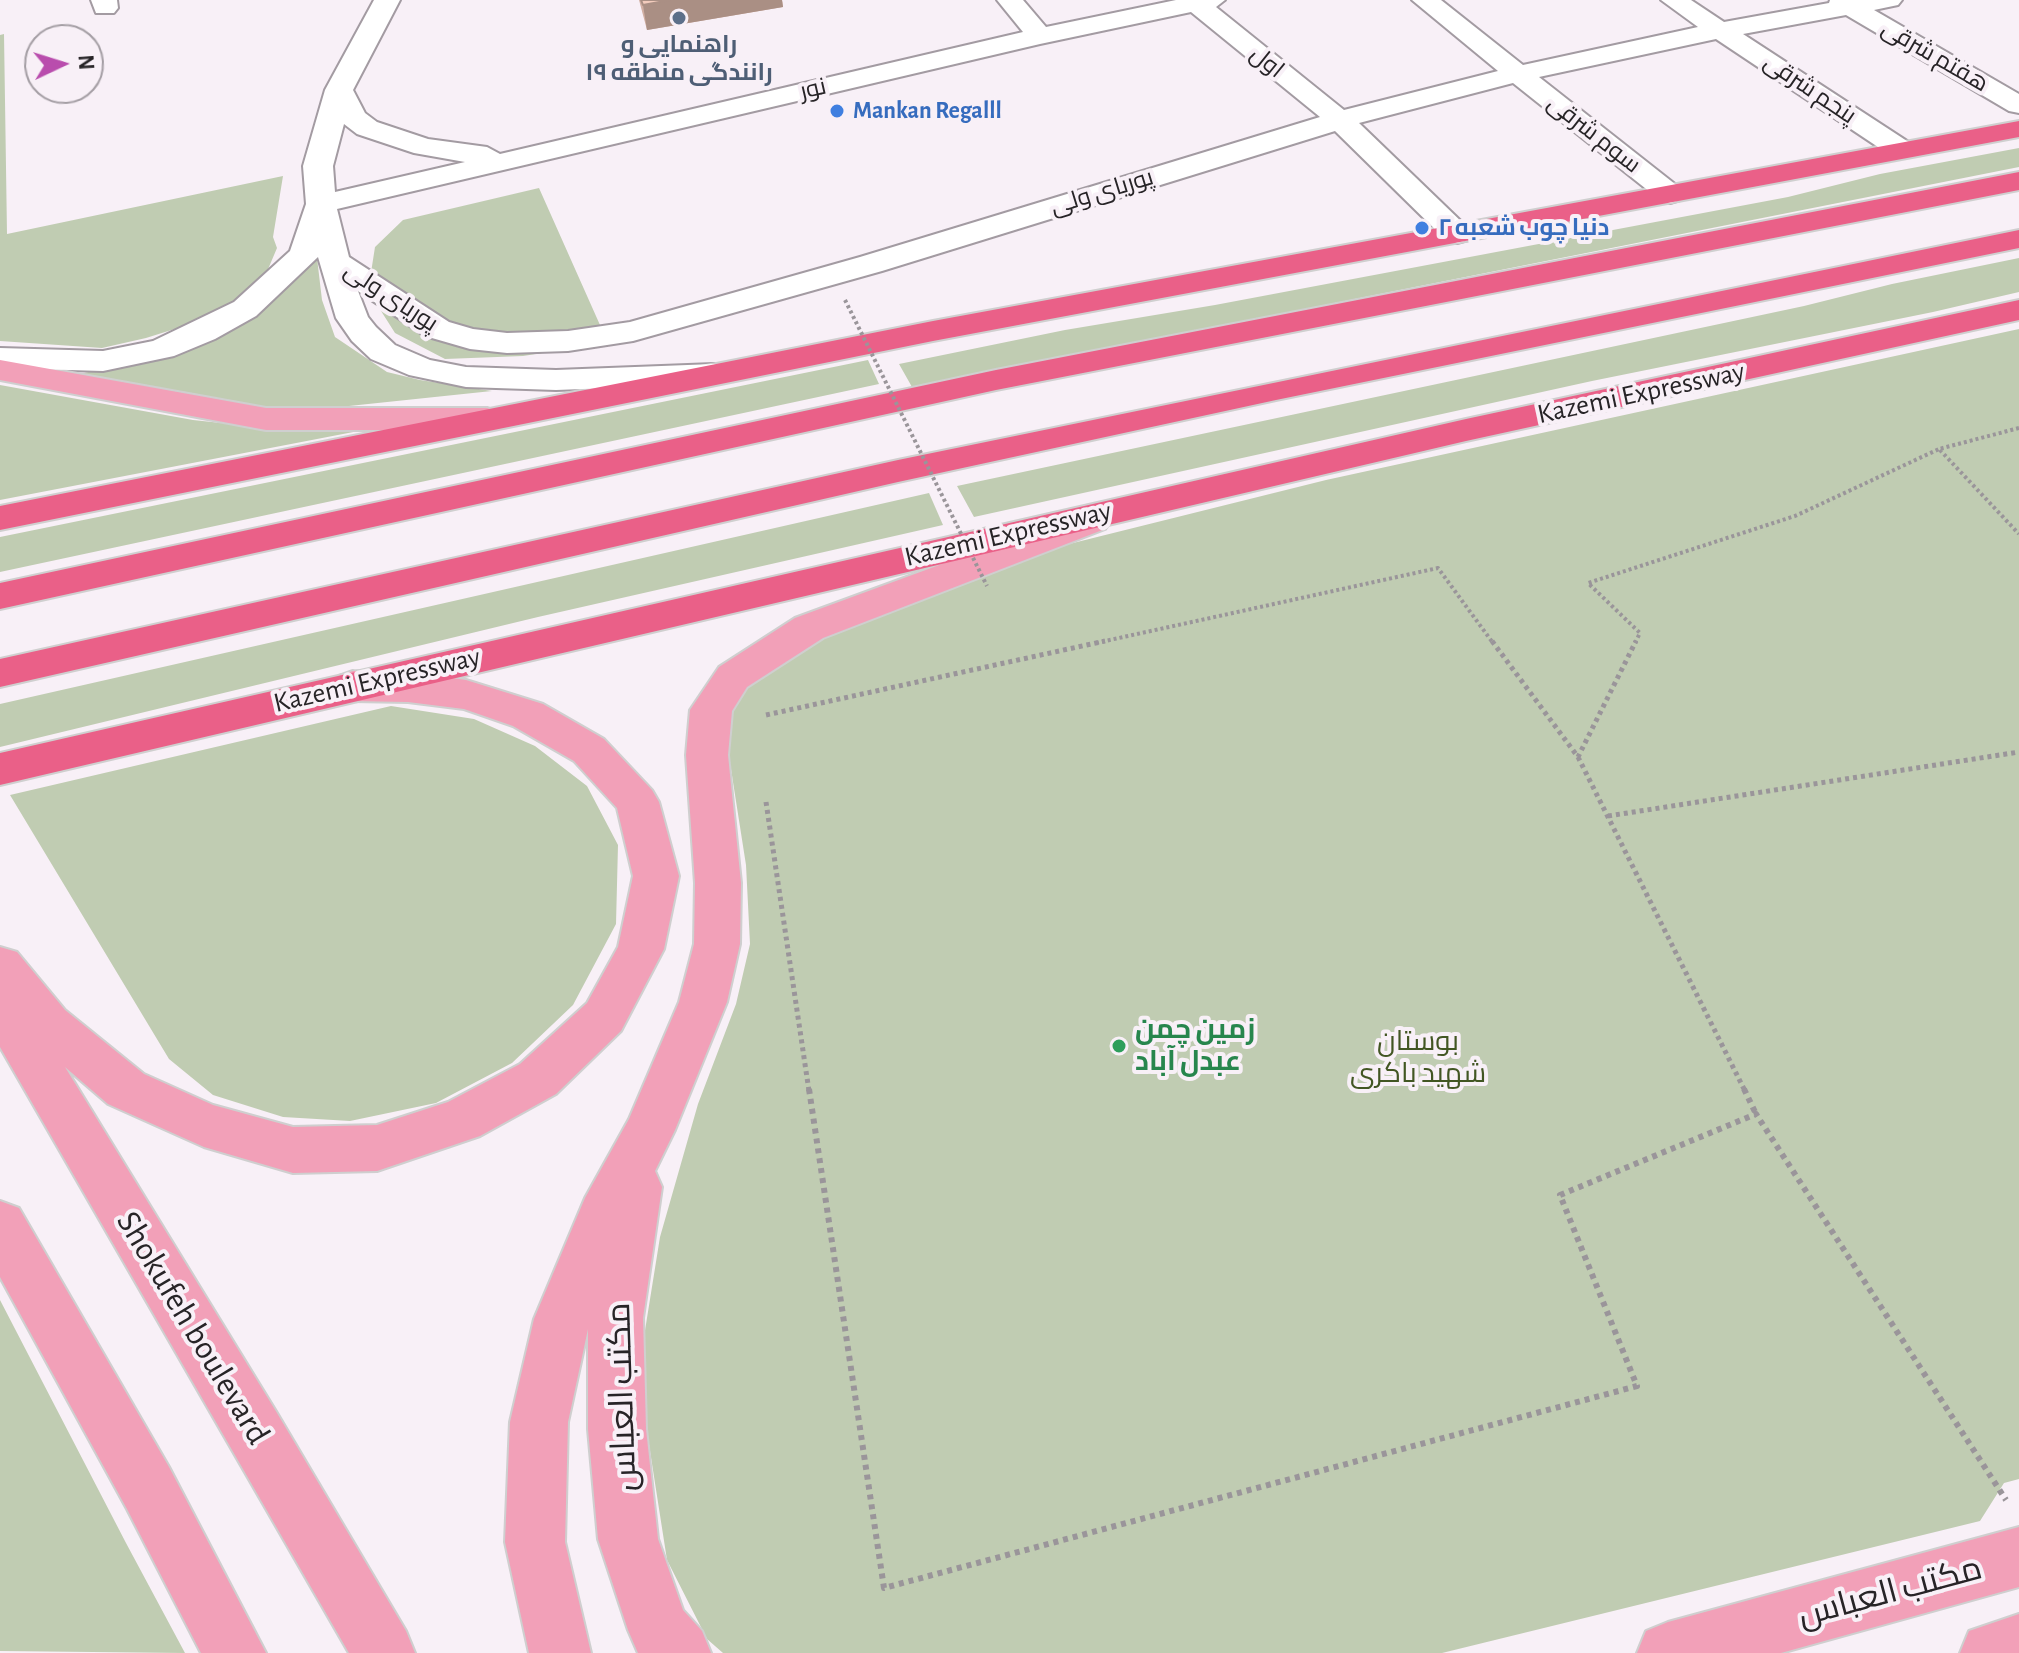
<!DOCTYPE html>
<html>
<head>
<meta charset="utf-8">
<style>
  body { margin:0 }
  #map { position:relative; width:2019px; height:1653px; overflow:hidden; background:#f8f0f7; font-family:"Alegreya Sans",sans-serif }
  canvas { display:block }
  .north { position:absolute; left:24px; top:24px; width:80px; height:80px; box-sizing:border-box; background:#f8f0f7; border:2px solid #a49ea4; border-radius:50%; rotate:86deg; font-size:22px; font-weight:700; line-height:32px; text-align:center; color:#272427 }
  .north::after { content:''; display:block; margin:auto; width:28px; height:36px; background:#b94dad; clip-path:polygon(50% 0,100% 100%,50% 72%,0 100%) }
</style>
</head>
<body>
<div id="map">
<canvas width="2019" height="1653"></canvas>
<div class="north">N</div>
</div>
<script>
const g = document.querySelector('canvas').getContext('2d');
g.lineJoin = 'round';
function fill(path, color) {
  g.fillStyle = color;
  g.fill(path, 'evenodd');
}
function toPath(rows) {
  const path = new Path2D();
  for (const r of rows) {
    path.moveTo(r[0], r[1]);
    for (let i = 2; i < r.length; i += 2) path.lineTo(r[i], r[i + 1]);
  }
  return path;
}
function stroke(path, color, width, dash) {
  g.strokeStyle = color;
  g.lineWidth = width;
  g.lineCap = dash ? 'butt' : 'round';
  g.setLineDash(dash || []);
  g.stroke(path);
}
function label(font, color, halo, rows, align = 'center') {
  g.font = font + ' "Alegreya Sans",Cairo,sans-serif';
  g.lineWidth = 8;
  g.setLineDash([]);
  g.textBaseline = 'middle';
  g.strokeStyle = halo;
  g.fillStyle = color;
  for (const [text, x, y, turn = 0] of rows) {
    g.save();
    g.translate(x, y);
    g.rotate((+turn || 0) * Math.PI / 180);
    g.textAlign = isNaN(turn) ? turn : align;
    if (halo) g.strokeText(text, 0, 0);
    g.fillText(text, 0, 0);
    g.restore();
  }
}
const green = toPath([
  [4,34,7,234,283,176,273,237,277,248,266,274,238,301,197,322,146,338,102,348,0,341,0,35],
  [2019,148,2019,167,912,387,899,364,1065,330,1215,305,1788,197,1880,174],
  [539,188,608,343,523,356,445,359,395,333,376,303,370,279,375,247,403,220],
  [317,258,322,300,335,337,387,372,420,380,492,391,330,408,272,409,70,376,154,358,220,336,268,305],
  [2019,258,2019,292,1933,312,1592,381,974,517,957,486,1804,306,1892,284],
  [2019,329,2019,1479,2004,1483,1980,1521,1442,1653,723,1653,707,1639,667,1560,638,1374,660,1237,698,1104,736,1004,750,944,746,865,725,731,735,696,802,645,1053,548,1326,480],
  [868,360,879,384,0,572,0,537],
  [0,385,193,420,278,429,369,429,0,500],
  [929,493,943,525,538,617,0,747,0,704],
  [391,706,474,719,535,746,587,786,618,845,616,924,573,1005,512,1063,436,1103,350,1121,283,1117,213,1095,169,1059,10,795],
  [0,1300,126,1543,185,1653,0,1651]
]);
const pathFar2 = toPath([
  [2019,428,1939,449,2019,534],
  [1096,643,1438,568,1493,643],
  [1635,643,1640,633,1588,583,1795,516,1939,449]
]);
const pathFar1 = toPath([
  [1492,641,1578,757,1636,641],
  [766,715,1105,641],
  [1578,757,1745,1091],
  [766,802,809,1091],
  [1608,816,2019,752]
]);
const path = toPath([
  [809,1089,884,1588,1637,1386,1560,1195,1756,1114,2006,1500],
  [1744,1089,1756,1114]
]);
const minor = toPath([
  [91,0,117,0,118,8,114,13,96,13,91,0],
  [374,0,400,0,353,90,365,113,377,122,428,139,487,147,500,154,1023,32,997,0,1023,0,1046,27,1176,0,1225,0,1216,7,1344,110,1498,71,1412,0,1441,0,1523,65,1698,27,1661,0,1691,0,1724,22,1829,3,1830,0,1902,0,1898,5,1874,10,2019,94,2019,113,2009,111,1846,15,1743,34,1910,143,1914,149,1910,155,1900,158,1890,155,1716,39,1539,77,1680,188,1685,194,1680,200,1670,203,1660,200,1513,83,1359,123,1468,228,1472,234,1468,240,1457,243,1446,240,1335,131,882,271,633,341,568,351,507,353,470,349,425,336,358,291,368,317,376,327,395,345,430,360,466,367,556,370,714,364,726,367,731,374,726,381,714,384,556,390,466,387,409,375,371,359,352,341,336,318,318,257,256,316,215,339,174,356,103,371,0,368,0,348,103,351,153,341,234,302,290,251,306,204,303,166,325,90,374,0],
  [1191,12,1320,117,860,257,630,322,568,331,507,333,473,329,449,322,349,257,337,209,1040,44,1191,12],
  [344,124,357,134,414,153,465,162,335,192,333,166,344,124]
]);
const major = toPath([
  [0,360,266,408,487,408,499,412,504,419,499,426,487,430,266,430,0,380,0,360],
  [1092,509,1105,513,1111,521,1105,529,823,638,747,687,732,711,728,755,741,883,740,944,727,1002,675,1130,655,1171,662,1187,643,1318,646,1429,658,1539,683,1610,702,1631,711,1653,638,1653,628,1630,598,1539,588,1429,588,1329,568,1422,565,1542,591,1653,529,1653,505,1542,510,1422,534,1319,585,1198,629,1119,679,1002,694,944,695,883,686,755,690,710,719,667,795,618,1092,509],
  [353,671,408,672,466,680,543,704,604,739,652,790,659,802,679,876,664,949,621,1031,556,1094,480,1136,377,1171,293,1173,204,1147,108,1104,65,1067,277,1413,406,1631,415,1653,349,1653,0,1047,0,947,17,952,65,1010,144,1074,213,1105,293,1127,377,1125,448,1102,520,1064,587,1003,618,947,633,876,617,808,574,761,513,726,464,709,408,702,353,701,339,696,333,686,339,676,353,671],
  [0,1201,19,1208,169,1467,266,1653,201,1653,127,1509,0,1277,0,1201],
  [2019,1527,2019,1587,1781,1653,1637,1653,1646,1631,1668,1622,2019,1527],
  [2019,1614,2019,1653,1960,1653,1969,1631,2019,1614]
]);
const highway = toPath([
  [2019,121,2019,137,933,341,0,530,0,506,933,321,2019,121],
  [2019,172,2019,190,996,390,0,609,0,583,996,370,2019,172],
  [2019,230,2019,248,1276,400,898,482,0,687,0,659,898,460,2019,230],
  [2019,300,2019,320,1466,441,0,785,0,753,1466,419,2019,300]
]);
const pathBridge = toPath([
  [845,300,987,586]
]);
const wall = toPath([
  [639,0,782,0,783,7,647,30]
]);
const shadedWall = toPath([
  [670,0,782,0,783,7,647,30,643,5]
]);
const building = toPath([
  [641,0,670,0,643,5,641,0]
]);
const markers = [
  [679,18,8,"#5c6f8a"],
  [837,111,8,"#3f7fe0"],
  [1422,228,8,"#3f7fe0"],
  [1119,1046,8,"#2e9e5b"]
];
const farServicenames = [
  ["راهنمایی و",679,45],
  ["رانندگی منطقه ۱۹",679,73]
];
const farStreetnames = [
  ["هفتم شرقی",1935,56,30],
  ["اول",1267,62,39],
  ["نور",813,89,-13],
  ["پنجم شرقی",1810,89,34],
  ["سوم شرقی",1594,134,38],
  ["پوریای ولی",1102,192,-17],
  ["پوریای ولی",391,297,33]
];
const farShopnames = [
  ["Mankan Regalll",853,111],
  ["دنیا چوب شعبه ۲",1438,228]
];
const streetNames = [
  ["Kazemi Expressway",1641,393,-12],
  ["Kazemi Expressway",1008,534,-13],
  ["Kazemi Expressway",377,680,-13]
];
const leisureNames = [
  ["زمین چمن",1135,1030],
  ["عبدل آباد",1135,1062]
];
const parkNames = [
  ["بوستان",1418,1042],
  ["شهید باکری",1418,1074]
];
const nearStreetnames = [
  ["Shokufeh boulevard",193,1328,59],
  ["مکتب العباس",622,1397,-92],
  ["مکتب العباس",1890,1592,-15]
];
fill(green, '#c0ccb2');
stroke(minor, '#a39ba2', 4);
stroke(major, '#cfcfcf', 4);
stroke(highway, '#cfcfcf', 4);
stroke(pathFar2, '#9a959a', 4, [3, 3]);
stroke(pathFar1, '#9a959a', 5, [4, 4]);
stroke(path, '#9a959a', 6, [5, 5]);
fill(minor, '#fff');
fill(major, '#f2a0b8');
fill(highway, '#ea6088');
stroke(pathBridge, '#9a959a', 4, [3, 3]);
fill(wall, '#d1afa3');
fill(shadedWall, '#aa8f84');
fill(building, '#f3ccbd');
stroke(building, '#aa8f84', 2);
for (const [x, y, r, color] of markers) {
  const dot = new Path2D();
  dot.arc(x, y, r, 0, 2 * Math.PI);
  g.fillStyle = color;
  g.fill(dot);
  stroke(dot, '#f8f0f7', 3);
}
label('bold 24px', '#4e5e75', '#f8f0f7', farServicenames);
label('24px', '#272427', '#f8f0f7', farStreetnames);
label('bold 24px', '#366cbe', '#f8f0f7', farShopnames, 'left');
label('28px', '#272427', '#f8f0f7', streetNames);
label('bold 28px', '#27864d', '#f8f0f7', leisureNames, 'left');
label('28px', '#425623', '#f8f0f7', parkNames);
label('34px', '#272427', '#f8f0f7', nearStreetnames);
</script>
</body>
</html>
